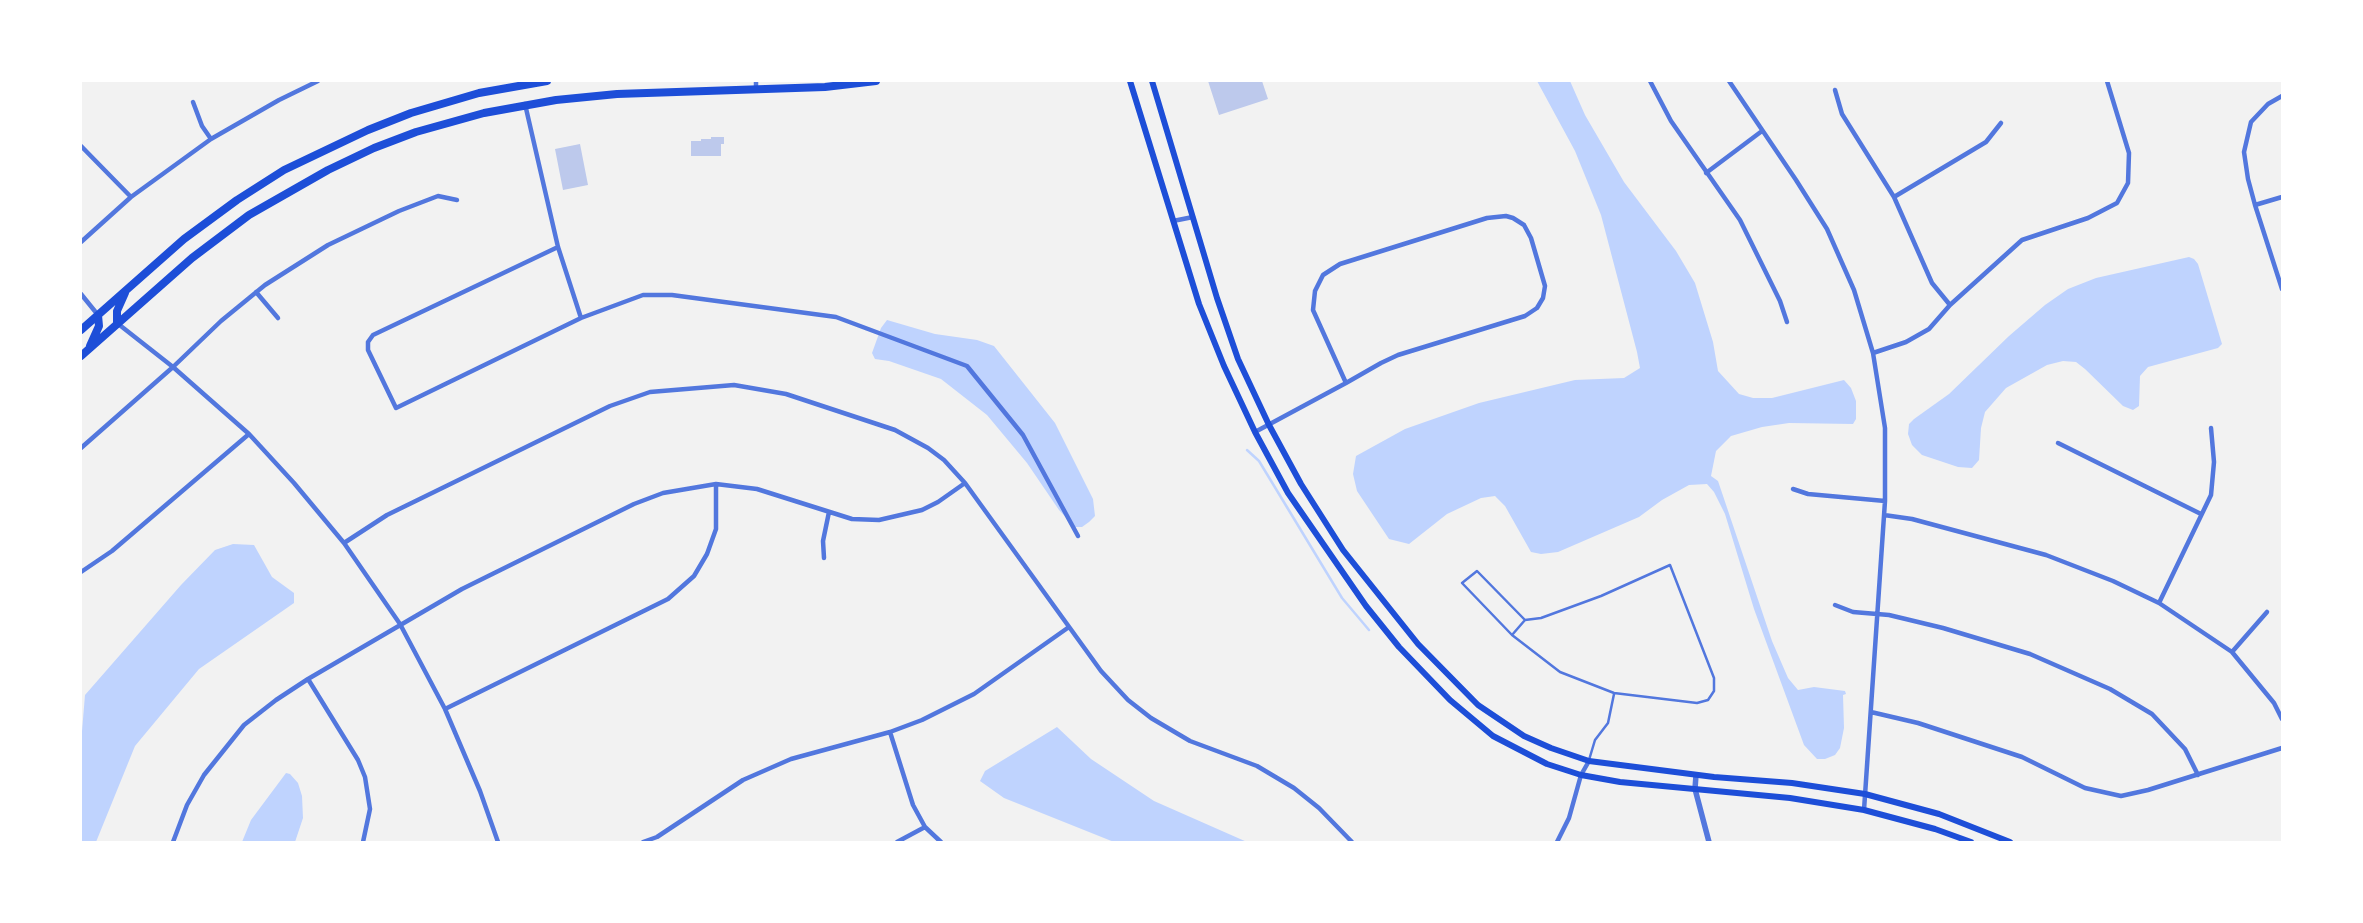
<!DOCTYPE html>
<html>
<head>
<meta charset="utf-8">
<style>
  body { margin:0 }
  #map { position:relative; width:2363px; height:923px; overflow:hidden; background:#f2f2f2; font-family:Karla,sans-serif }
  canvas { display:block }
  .frame { position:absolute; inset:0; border:82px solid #fff; pointer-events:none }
</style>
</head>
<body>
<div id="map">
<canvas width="2363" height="923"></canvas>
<div class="frame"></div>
</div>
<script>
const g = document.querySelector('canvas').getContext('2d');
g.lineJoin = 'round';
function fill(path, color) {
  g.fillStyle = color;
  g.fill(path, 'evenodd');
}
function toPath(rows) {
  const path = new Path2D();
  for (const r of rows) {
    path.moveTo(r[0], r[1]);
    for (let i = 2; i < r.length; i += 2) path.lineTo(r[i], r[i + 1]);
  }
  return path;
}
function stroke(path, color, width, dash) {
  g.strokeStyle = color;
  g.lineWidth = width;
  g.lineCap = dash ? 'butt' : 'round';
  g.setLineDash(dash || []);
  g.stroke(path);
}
const water = toPath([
  [1537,81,1570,81,1585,115,1624,182,1676,251,1695,283,1713,342,1718,371,1739,394,1753,398,1772,398,1844,380,1851,388,1856,401,1856,419,1853,424,1789,423,1762,427,1731,436,1716,451,1711,476,1718,481,1772,641,1788,678,1798,690,1814,687,1845,691,1846,694,1843,695,1844,728,1840,748,1835,755,1825,759,1817,759,1804,745,1754,609,1725,514,1714,492,1707,484,1689,485,1662,500,1639,517,1558,552,1541,554,1531,552,1505,506,1495,496,1481,498,1447,514,1409,544,1389,539,1357,491,1353,474,1356,456,1405,429,1479,403,1575,380,1624,378,1640,368,1637,352,1601,215,1575,151],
  [2189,257,2194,259,2198,264,2222,344,2218,348,2148,367,2140,376,2139,406,2133,410,2123,406,2085,369,2076,362,2063,361,2047,365,2006,388,1985,412,1981,428,1979,460,1972,468,1958,467,1922,455,1912,445,1908,434,1909,424,1914,419,1949,394,2009,336,2045,305,2068,289,2096,278],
  [887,320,935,334,977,340,994,346,1055,423,1093,499,1095,516,1089,522,1082,527,1075,527,1059,510,1027,463,987,415,941,379,889,361,875,359,872,353,881,328],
  [233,544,254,545,272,577,294,593,294,603,199,669,135,746,96,842,81,842,81,743,85,695,181,585,215,550],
  [1057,727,1091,759,1154,801,1247,842,1114,842,1004,798,980,781,985,771],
  [286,773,290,774,298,783,302,796,303,818,295,842,242,842,251,820]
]);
const stream = toPath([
  [1247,450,1259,461,1342,598,1369,630]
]);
const building = toPath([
  [1208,81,1262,81,1268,99,1219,115],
  [711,137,724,137,724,144,721,144,721,156,691,156,691,141,701,141,701,139,711,139],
  [580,144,588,185,563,190,555,149]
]);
const service = toPath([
  [1512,635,1560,672,1614,693,1697,703,1708,700,1714,691,1714,678,1670,565,1601,596,1541,618,1525,620,1512,635,1462,583,1477,571,1525,620],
  [1589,760,1595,740,1608,723,1614,694]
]);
const minor = toPath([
  [756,81,756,90],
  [1650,81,1671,121,1740,220,1780,301,1787,322],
  [1729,81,1796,180,1827,229,1854,290,1873,353,1885,428,1885,501,1864,810],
  [1835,90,1842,114,1894,197,1932,283,1950,305],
  [2282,96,2268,104,2251,122,2244,152,2248,179,2255,205,2282,289],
  [193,102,202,126,211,139],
  [525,104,558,247,581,318],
  [81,146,131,197],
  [1706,173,1762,131],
  [1894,197,1986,142,2001,123],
  [2255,205,2282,197],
  [1173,221,1193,217],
  [81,242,131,197,211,139,279,100,318,81],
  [558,247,373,335,368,342,368,350,396,408,581,318,643,295,672,295,836,317,967,366,1023,435,1078,536],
  [256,292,278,318],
  [81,294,98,315],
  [117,323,173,367,249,434,294,483,344,543,400,624,445,709,480,791,498,842],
  [1873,353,1906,342,1929,329,1950,305,2022,240,2088,218,2117,203,2128,183,2129,153,2107,81],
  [1255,432,1346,383,1381,363,1398,355,1525,316,1537,308,1543,298,1545,286,1531,238,1524,225,1513,218,1506,216,1487,218,1340,264,1323,275,1315,291,1313,310,1346,383],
  [2058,443,2201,514],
  [81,448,173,367,221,321,265,285,328,245,399,211,438,196,457,200],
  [1793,489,1808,494,1885,501],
  [1884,515,1912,519,2046,555,2113,581,2159,603,2232,652,2274,703,2282,719],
  [344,543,387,515,610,406,650,392,734,385,786,394,895,430,928,448,944,460,965,483,1101,671,1128,700,1151,718,1190,741,1257,766,1294,788,1319,808,1352,842],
  [824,558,823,541,829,512],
  [81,572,112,551,249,434],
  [2159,603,2211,495,2214,462,2211,428],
  [1835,605,1853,612,1889,615,1943,628,2030,654,2110,689,2152,714,2185,749,2198,775],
  [2232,652,2267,612],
  [308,679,358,760,365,777,370,809,363,842],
  [445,709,668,599,694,576,707,554,716,529,716,484],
  [1871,712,1918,723,2022,757,2085,788,2121,796,2148,790,2282,748],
  [890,732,913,805,925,827,941,842],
  [173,842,187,805,204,775,244,725,276,700,308,679,462,589,634,504,663,493,716,484,757,489,852,519,879,520,922,510,938,502,965,483],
  [643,842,657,837,743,780,791,759,890,732,922,720,974,694,1069,627],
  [897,842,925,827],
  [1557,842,1569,818,1581,775,1589,761]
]);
const tertiary = toPath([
  [1696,775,1695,789,1709,842]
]);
const secondary = toPath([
  [1130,81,1199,304,1224,366,1255,432,1288,493,1366,606,1399,647,1450,700,1493,736,1547,764,1581,775,1620,782,1790,798,1864,810,1935,829,1971,842],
  [1152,81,1217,298,1238,359,1269,425,1301,484,1343,550,1418,644,1478,705,1524,736,1551,748,1589,761,1714,777,1792,783,1865,794,1939,814,2010,842]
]);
const primary = toPath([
  [117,323,117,311,125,293],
  [81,330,184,239,237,200,284,170,368,130,411,113,479,93,547,81],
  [90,346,99,326,98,315],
  [81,356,192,258,249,215,328,170,374,148,416,132,484,113,556,100,617,94,825,87,876,81]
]);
fill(water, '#bfd3fe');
stroke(stream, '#bfd3fe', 2.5);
fill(building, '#bdc9ec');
stroke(service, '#5277de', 2.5);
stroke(minor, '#5277de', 4.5);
stroke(tertiary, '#5277de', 5.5);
stroke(secondary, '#1d4ed8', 6);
stroke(primary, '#1d4ed8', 8);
</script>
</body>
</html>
